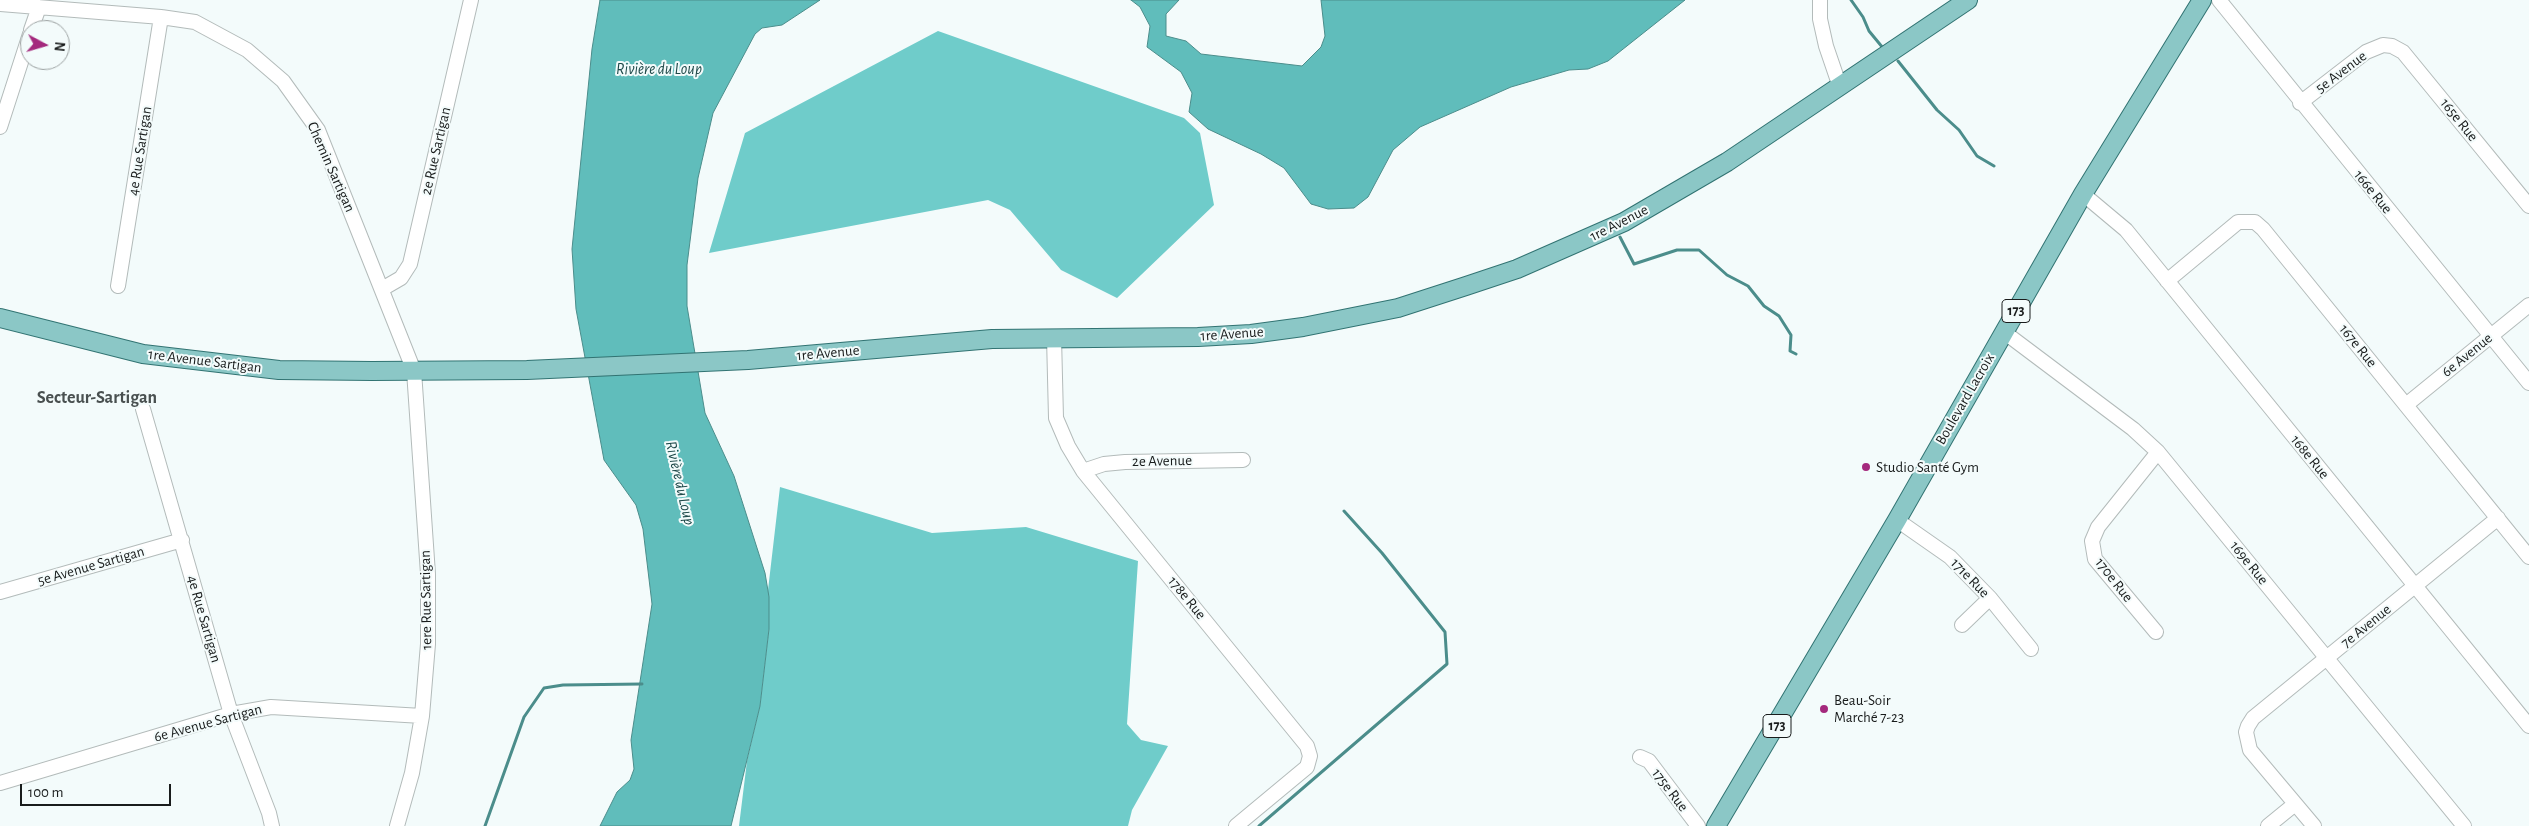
<!DOCTYPE html>
<html>
<head>
<meta charset="utf-8">
<style>
  body { margin:0 }
  #map { position:relative; width:2529px; height:826px; overflow:hidden; background:#f3fbfb; font-family:"Alegreya Sans",sans-serif }
  canvas { display:block }
  .north { position:absolute; left:20px; top:20px; width:50px; height:50px; box-sizing:border-box; background:#f3fbfb; border:1px solid #9ca2a2; border-radius:50%; rotate:96deg; font-size:14px; font-weight:700; line-height:20px; text-align:center; color:#191c1c }
  .north::after { content:''; display:block; margin:auto; width:18px; height:22px; background:#a4297d; clip-path:polygon(50% 0,100% 100%,50% 72%,0 100%) }
  .scale { position:absolute; left:20px; top:784px; width:151px; height:22px; box-sizing:border-box; border:2px solid #191c1c; border-top:0; padding-left:6px; font-size:15px; line-height:18px; white-space:nowrap; color:#191c1c; -webkit-text-stroke:4px #f3fbfb; paint-order:stroke }
</style>
</head>
<body>
<div id="map">
<canvas width="2529" height="826"></canvas>
<div class="north">N</div>
<div class="scale">100 m</div>
</div>
<script>
const g = document.querySelector('canvas').getContext('2d');
g.lineJoin = 'round';
function fill(path, color) {
  g.fillStyle = color;
  g.fill(path, 'evenodd');
}
function toPath(rows) {
  const path = new Path2D();
  for (const r of rows) {
    path.moveTo(r[0], r[1]);
    for (let i = 2; i < r.length; i += 2) path.lineTo(r[i], r[i + 1]);
  }
  return path;
}
function stroke(path, color, width, dash) {
  g.strokeStyle = color;
  g.lineWidth = width;
  g.lineCap = dash ? 'butt' : 'round';
  g.setLineDash(dash || []);
  g.stroke(path);
}
function label(font, color, halo, rows, align = 'center') {
  g.font = font + ' "Alegreya Sans",sans-serif';
  g.lineWidth = 4;
  g.setLineDash([]);
  g.textBaseline = 'middle';
  g.strokeStyle = halo;
  g.fillStyle = color;
  for (const [text, x, y, turn = 0] of rows) {
    g.save();
    g.translate(x, y);
    g.rotate((+turn || 0) * Math.PI / 180);
    g.textAlign = isNaN(turn) ? turn : align;
    if (halo) g.strokeText(text, 0, 0);
    g.fillText(text, 0, 0);
    g.restore();
  }
}
const forest = toPath([
  [938,31,1184,118,1200,133,1214,205,1117,298,1061,270,1010,210,988,200,709,253,745,133],
  [780,487,932,533,1026,527,1138,561,1127,724,1141,740,1168,746,1132,810,1128,826,739,826,747,761,760,706,769,629,768,590]
]);
const water = toPath([
  [600,0,820,0,782,25,762,28,755,34,713,113,698,178,687,265,687,306,705,413,734,476,765,573,769,597,769,629,760,706,731,826,600,826,617,792,630,780,634,769,631,740,652,604,643,529,636,505,604,460,576,309,572,249,592,49,600,0],
  [1131,0,1179,0,1166,14,1166,36,1186,41,1201,54,1302,66,1321,47,1325,36,1321,0,1685,0,1608,61,1588,69,1569,70,1511,87,1420,127,1393,150,1368,197,1354,208,1328,209,1311,204,1284,168,1261,154,1208,129,1189,112,1192,93,1181,72,1147,47,1150,26,1140,7,1131,0]
]);
const stream = toPath([
  [1851,0,1863,17,1869,31,1883,48],
  [1898,61,1937,110,1959,130,1977,156,1994,166],
  [1620,237,1634,264,1677,250,1699,250,1727,275,1748,286,1764,306,1779,316,1791,335,1790,351,1796,354],
  [485,826,524,717,544,688,563,685,642,684],
  [1259,826,1447,664,1445,632,1382,553,1344,511]
]);
const minor = toPath([
  [1820,0,1820,19,1826,46,1840,87],
  [2219,0,2529,383],
  [0,4,161,17,195,22,247,50,283,81,318,130,414,371,428,574,428,644,422,716,412,773,397,826],
  [31,30,39,7],
  [2300,103,2366,52,2383,45,2392,46,2403,52,2529,206],
  [0,127,30,34],
  [2083,194,2126,230,2529,726],
  [2167,281,2238,222,2255,222,2263,229,2529,557],
  [118,286,161,17],
  [382,289,401,278,410,264,471,0],
  [2004,332,2133,429,2158,452,2464,826],
  [1054,337,1056,418,1068,446,1083,471,1307,746,1310,756,1307,767,1236,826],
  [2406,405,2529,305],
  [143,409,231,714,269,813,272,826],
  [1083,471,1104,464,1125,462,1243,460],
  [1897,520,1950,557,1990,598,2031,649],
  [0,592,182,540],
  [1962,625,1990,598],
  [2156,632,2095,559,2092,541,2098,527,2158,452],
  [1640,757,1649,761,1698,826],
  [0,783,231,714,271,707,422,716],
  [2268,826,2295,804],
  [2314,826,2250,750,2246,732,2248,726,2253,718,2498,518]
]);
const major = toPath([
  [0,318,143,354,279,370,372,371,527,370,748,360,992,339,1198,337,1251,334,1303,327,1398,308,1466,286,1517,269,1624,222,1727,162,1968,0],
  [1716,826,1897,520,2083,194,2202,0]
]);
const markers = [
  [1866,467,5,"#a4297d"],
  [1824,709,5,"#a4297d"]
];
const shields = [
  [2016,311,28],
  [1777,726,28]
];
const shieldNames = [
  ["173",2016,311],
  ["173",1777,726]
];
const streetNames = [
  ["5e Avenue",2341,72,-37],
  ["165e Rue",2459,120,51],
  ["4e Rue Sartigan",140,151,-81],
  ["2e Rue Sartigan",436,151,-77],
  ["Chemin Sartigan",331,167,66],
  ["166e Rue",2373,192,51],
  ["1re Avenue",1619,223,-27],
  ["1re Avenue",1232,334,-4],
  ["167e Rue",2358,346,51],
  ["1re Avenue",828,353,-5],
  ["6e Avenue",2467,355,-39],
  ["1re Avenue Sartigan",205,361,7],
  ["Boulevard Lacroix",1965,399,-60],
  ["168e Rue",2310,457,51],
  ["2e Avenue",1162,461,-1],
  ["169e Rue",2249,563,51],
  ["5e Avenue Sartigan",91,566,-16],
  ["171e Rue",1970,578,46],
  ["170e Rue",2114,580,52],
  ["178e Rue",1187,598,51],
  ["1ere Rue Sartigan",426,600,-91],
  ["4e Rue Sartigan",204,619,74],
  ["7e Avenue",2366,626,-39],
  ["6e Avenue Sartigan",208,723,-15],
  ["175e Rue",1670,790,53]
];
const poiNames = [
  ["Studio Santé Gym",1876,467],
  ["Beau-Soir",1834,700],
  ["Marché 7-23",1834,717]
];
const waterNames = [
  ["Rivière du Loup",659,69],
  ["Rivière du Loup",680,483,77]
];
const quarterNames = [
  ["Secteur-Sartigan",97,398]
];
fill(forest, '#6fccca');
fill(water, '#60bdbb');
stroke(water, '#4b8d8b', 1);
stroke(stream, '#4b8d8b', 3);
stroke(minor, '#b3bbba', 16);
stroke(major, '#317372', 20);
stroke(minor, '#fff', 14);
stroke(major, '#8bc7c6', 18);
for (const [x, y, r, color] of markers) {
  const dot = new Path2D();
  dot.arc(x, y, r, 0, 2 * Math.PI);
  g.fillStyle = color;
  g.fill(dot);
  stroke(dot, '#f3fbfb', 2);
}
for (const [x, y, w] of shields) {
  const box = new Path2D();
  box.roundRect(x - w / 2, y - 11.5, w, 23, 4);
  g.fillStyle = '#f3fbfb';
  g.fill(box);
  stroke(box, '#191c1c', 1);
}
label('bold 14px', '#191c1c', null, shieldNames);
label('15px', '#191c1c', '#f3fbfb', streetNames);
label('15px', '#191c1c', '#f3fbfb', poiNames, 'left');
label('italic 16px', '#1d4848', '#f3fbfb', waterNames);
label('bold 18px', '#495050', '#f3fbfb', quarterNames);
</script>
</body>
</html>
